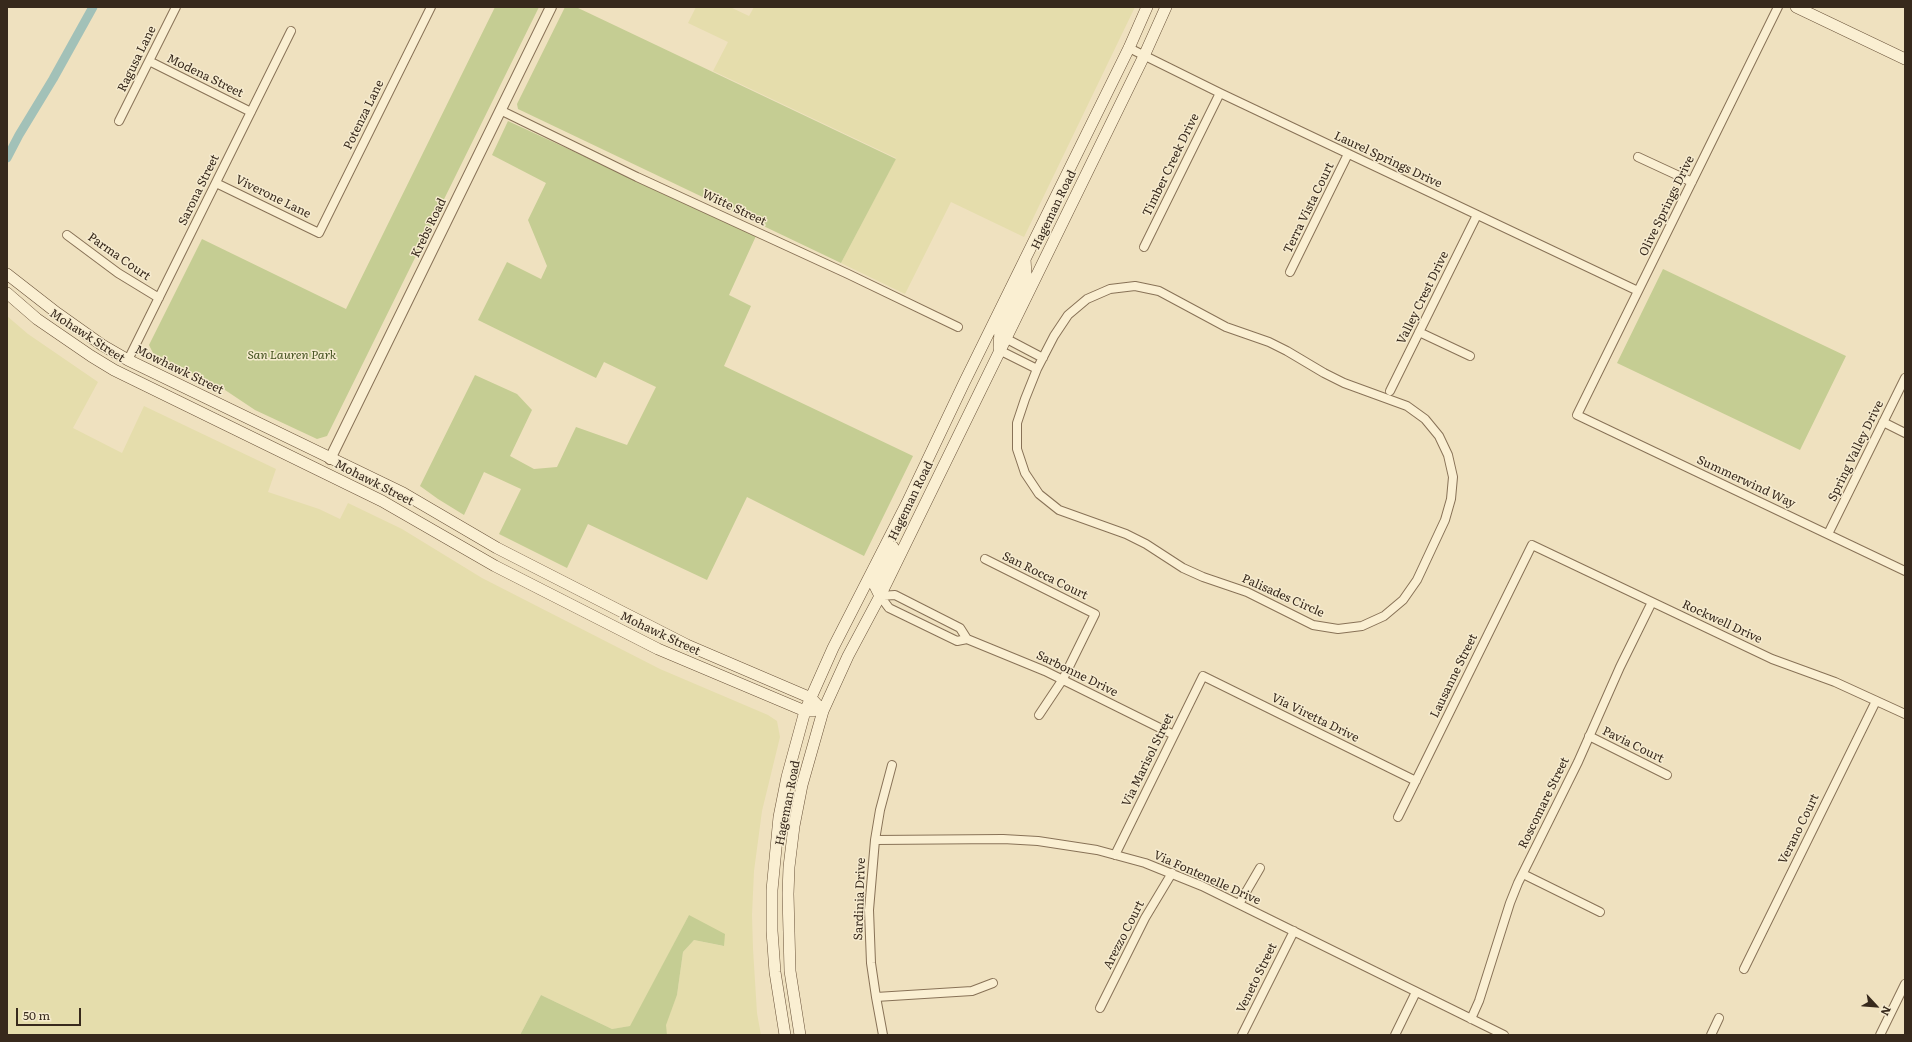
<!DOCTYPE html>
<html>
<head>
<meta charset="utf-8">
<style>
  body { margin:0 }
  #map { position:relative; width:1912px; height:1042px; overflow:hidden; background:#efe1bf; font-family:Literata,serif }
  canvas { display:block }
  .frame { position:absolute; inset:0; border:8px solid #37291c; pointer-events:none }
  .north { position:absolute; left:1856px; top:986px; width:40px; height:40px; -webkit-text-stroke:3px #f6ebcf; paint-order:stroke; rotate:116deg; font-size:11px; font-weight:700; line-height:16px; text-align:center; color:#37291c }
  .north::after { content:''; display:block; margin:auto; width:14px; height:18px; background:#37291c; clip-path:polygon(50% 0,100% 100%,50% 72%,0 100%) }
  .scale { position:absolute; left:16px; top:1008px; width:65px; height:18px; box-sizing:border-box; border:2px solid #37291c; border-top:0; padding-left:5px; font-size:12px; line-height:14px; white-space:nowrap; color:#37291c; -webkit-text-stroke:3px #f6ebcf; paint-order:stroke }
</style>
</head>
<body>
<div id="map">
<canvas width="1912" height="1042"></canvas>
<div class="frame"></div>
<div class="north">N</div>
<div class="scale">50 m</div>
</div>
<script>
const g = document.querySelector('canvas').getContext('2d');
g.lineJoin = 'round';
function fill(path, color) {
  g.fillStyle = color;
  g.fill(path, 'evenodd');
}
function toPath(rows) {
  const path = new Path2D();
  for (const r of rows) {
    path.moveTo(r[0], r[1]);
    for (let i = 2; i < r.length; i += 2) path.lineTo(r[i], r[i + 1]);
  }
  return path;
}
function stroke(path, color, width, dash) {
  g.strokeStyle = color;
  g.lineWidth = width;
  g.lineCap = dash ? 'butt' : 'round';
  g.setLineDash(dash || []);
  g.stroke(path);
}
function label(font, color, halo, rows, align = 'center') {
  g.font = font + ' Literata,serif';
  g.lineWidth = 3;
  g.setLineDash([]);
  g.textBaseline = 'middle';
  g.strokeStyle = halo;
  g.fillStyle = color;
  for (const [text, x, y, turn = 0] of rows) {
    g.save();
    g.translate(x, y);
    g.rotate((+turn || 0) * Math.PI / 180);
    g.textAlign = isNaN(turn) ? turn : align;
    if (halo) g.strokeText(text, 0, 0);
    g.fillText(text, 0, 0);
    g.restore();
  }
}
const farmland = toPath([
  [696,7,730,7,749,16,754,7,1135,7,1024,237,951,202,905,294,841,263,896,158,713,71,728,42,688,23],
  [7,316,28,334,98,382,73,428,122,453,144,406,276,469,268,492,319,509,340,519,348,503,402,529,482,578,660,669,768,715,777,721,780,737,762,811,754,871,752,915,753,949,757,1013,761,1035,667,1035,665,1025,677,995,683,952,694,940,723,946,689,915,631,1026,612,1029,541,995,520,1035,7,1035]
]);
const green = toPath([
  [495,7,539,7,327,436,317,439,255,410,225,390,154,355,149,345,202,239,346,309],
  [565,7,576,7,896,159,841,263,518,109,517,104],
  [508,121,756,236,729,295,751,306,724,366,913,456,864,556,747,497,707,580,588,524,567,568,499,534,521,489,484,472,464,515,438,499,420,486,475,375,517,394,532,410,510,456,534,469,557,467,576,427,627,445,656,387,604,362,596,378,478,320,507,262,541,279,547,266,528,220,546,183,492,155],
  [1663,269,1846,356,1800,450,1617,363],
  [689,915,725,934,724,946,694,940,683,952,677,995,666,1025,667,1035,520,1035,541,995,612,1029,630,1026]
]);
const canal = toPath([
  [7,158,19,135,53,79,93,7]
]);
const minor = toPath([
  [1778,7,1577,415,1905,571],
  [1129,48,1220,93,1638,291],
  [149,61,251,112],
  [500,110,637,177,848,274,958,327],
  [119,121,176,7],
  [1638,157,1692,182],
  [216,183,319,233,431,7],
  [67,235,118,273,159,298],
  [1144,247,1220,93],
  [1290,272,1348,154],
  [1135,286,1159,291,1226,327,1269,342,1287,351,1324,373,1344,383,1407,406,1425,419,1439,436,1448,455,1453,477,1451,499,1445,520,1417,580,1403,600,1384,616,1362,626,1338,629,1313,625,1247,592,1203,577,1183,568,1146,544,1126,534,1059,510,1039,494,1025,473,1017,449,1017,423,1025,399,1037,369,1054,336,1068,315,1087,299,1110,289,1135,286],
  [1419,332,1470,356],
  [1005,338,1043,358],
  [999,350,1037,369],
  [128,360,291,31],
  [1390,391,1477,215],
  [1883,422,1905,433],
  [1828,534,1905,378],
  [985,559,1095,614,1063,679,1039,715],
  [880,596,889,608,957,641,967,639,1045,671,1174,735],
  [880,596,895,595,960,628,967,639],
  [1589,736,1667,775],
  [1398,817,1532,545,1772,659,1835,682,1905,714],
  [875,840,1003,839,1038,841,1097,850,1145,863,1202,886,1504,1035],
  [1115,855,1203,676,1416,781],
  [1523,874,1600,912],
  [1239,904,1260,868],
  [1744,969,1876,701],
  [876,997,972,991,993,983],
  [1100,1008,1145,918,1172,873],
  [1471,1019,1479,1001,1510,903,1518,883,1578,762,1620,667,1652,602],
  [883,1035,876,997,871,963,869,910,875,840,880,810,892,765],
  [1242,1035,1294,931],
  [1395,1035,1416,992],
  [1711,1035,1719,1018],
  [1880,1035,1905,984]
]);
const tertiary = toPath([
  [330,459,551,7]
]);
const secondary = toPath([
  [1796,7,1905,59],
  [7,274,57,313,102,345,128,360,403,493,497,548,687,645,811,698,823,711],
  [7,293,37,319,91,356,114,370,382,501,495,566,658,649,805,711,813,711],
  [999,348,1000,330,1026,275,1025,259],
  [880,596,875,586,893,547],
  [785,1035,775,972,772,931,772,890,779,817,787,777,805,711,833,648,907,503,964,383,1129,48,1147,7],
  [800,1035,790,971,788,894,789,867,794,826,802,785,823,711,848,656,880,596,1144,56,1166,7]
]);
const streetNames = [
  ["Ragusa Lane",137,59,-64],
  ["Modena Street",205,76,26],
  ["Potenza Lane",364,115,-64],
  ["Laurel Springs Drive",1388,160,25],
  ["Timber Creek Drive",1171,165,-64],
  ["Sarona Street",199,190,-64],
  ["Viverone Lane",273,197,26],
  ["Olive Springs Drive",1667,206,-64],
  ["Witte Street",734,208,25],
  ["Terra Vista Court",1309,208,-64],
  ["Hageman Road",1054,210,-64],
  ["Krebs Road",429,228,-64],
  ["Parma Court",119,257,35],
  ["Valley Crest Drive",1423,298,-64],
  ["Mohawk Street",87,336,33],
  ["Mowhawk Street",179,370,26],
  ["Spring Valley Drive",1856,451,-64],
  ["Summerwind Way",1746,482,25],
  ["Mohawk Street",374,483,27],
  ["Hageman Road",911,501,-64],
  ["San Rocca Court",1045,576,26],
  ["Palisades Circle",1283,596,24],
  ["Rockwell Drive",1722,622,25],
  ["Mohawk Street",660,634,25],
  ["Sarbonne Drive",1077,674,26],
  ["Lausanne Street",1454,676,-64],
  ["Via Viretta Drive",1315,718,26],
  ["Pavia Court",1633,745,26],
  ["Via Marisol Street",1148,760,-64],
  ["Hageman Road",788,803,-79],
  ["Roscomare Street",1544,803,-64],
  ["Verano Court",1799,829,-64],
  ["Via Fontenelle Drive",1207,878,24],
  ["Sardinia Drive",860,899,-88],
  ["Arezzo Court",1124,935,-63],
  ["Veneto Street",1257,978,-64]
];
const parkNames = [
  ["San Lauren Park",292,355]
];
fill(farmland, '#e5ddac');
fill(green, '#c5cd93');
stroke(canal, '#a2c1b8', 9);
stroke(minor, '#887257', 10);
stroke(tertiary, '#887257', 12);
stroke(secondary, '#6a533a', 12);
stroke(minor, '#faefd2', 8);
stroke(tertiary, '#faefd2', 10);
stroke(secondary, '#faefd2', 11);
label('12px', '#37291c', '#f6ebcf', streetNames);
label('italic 12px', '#475422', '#f6ebcf', parkNames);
</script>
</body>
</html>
